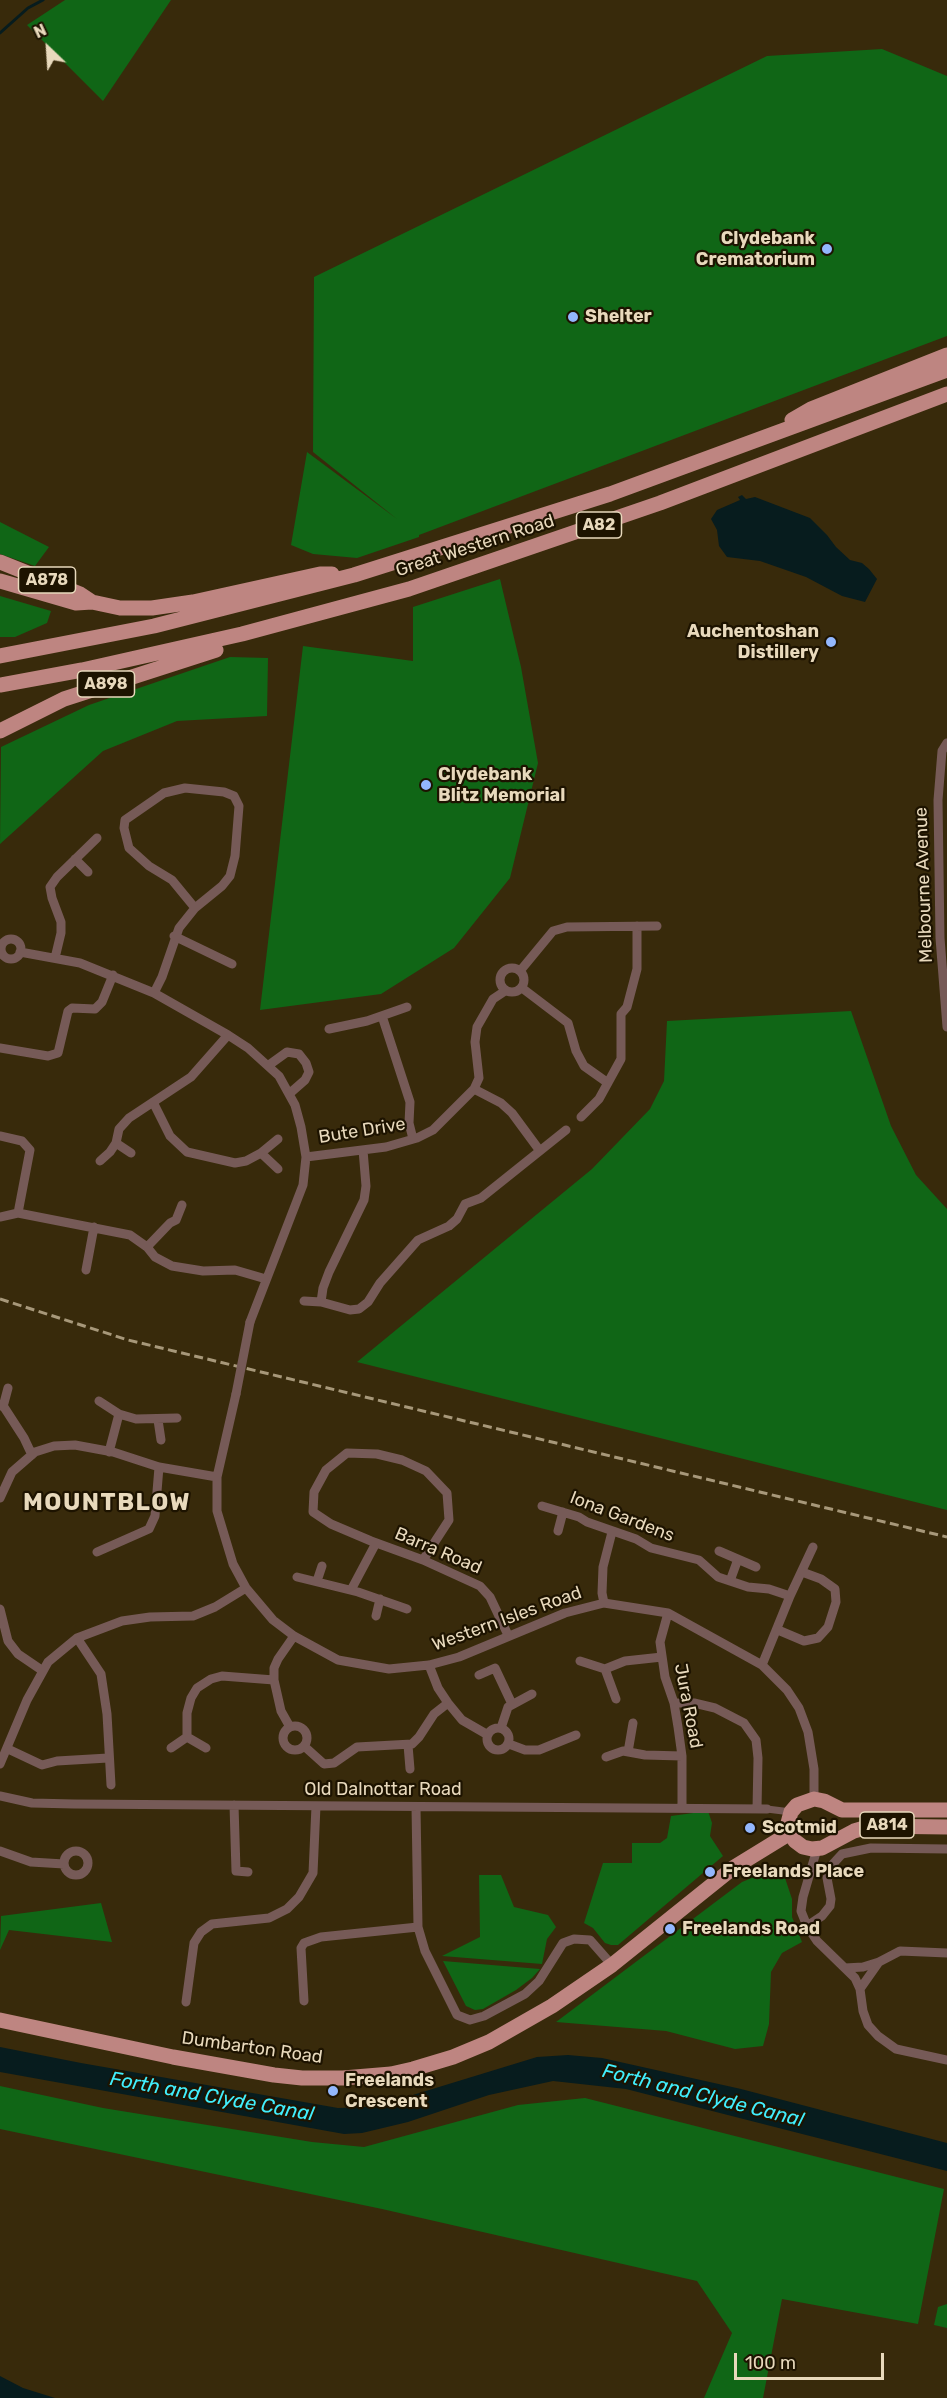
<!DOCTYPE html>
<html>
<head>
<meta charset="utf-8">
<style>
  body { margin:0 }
  #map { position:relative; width:947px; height:2398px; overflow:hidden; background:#382a0b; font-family:Rubik,sans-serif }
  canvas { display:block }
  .north { position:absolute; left:18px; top:18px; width:60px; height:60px; -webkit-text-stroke:4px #1d1300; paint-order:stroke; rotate:335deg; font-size:16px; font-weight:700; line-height:24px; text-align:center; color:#e8d9bc }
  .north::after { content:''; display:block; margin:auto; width:21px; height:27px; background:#e8d9bc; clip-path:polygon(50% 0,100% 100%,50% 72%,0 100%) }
  .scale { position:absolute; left:734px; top:2353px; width:150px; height:27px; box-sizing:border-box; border:3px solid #e8d9bc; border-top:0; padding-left:8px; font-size:18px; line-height:21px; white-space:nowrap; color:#e8d9bc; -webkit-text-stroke:4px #1d1300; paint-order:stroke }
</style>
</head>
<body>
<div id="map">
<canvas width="947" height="2398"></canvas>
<div class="north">N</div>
<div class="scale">100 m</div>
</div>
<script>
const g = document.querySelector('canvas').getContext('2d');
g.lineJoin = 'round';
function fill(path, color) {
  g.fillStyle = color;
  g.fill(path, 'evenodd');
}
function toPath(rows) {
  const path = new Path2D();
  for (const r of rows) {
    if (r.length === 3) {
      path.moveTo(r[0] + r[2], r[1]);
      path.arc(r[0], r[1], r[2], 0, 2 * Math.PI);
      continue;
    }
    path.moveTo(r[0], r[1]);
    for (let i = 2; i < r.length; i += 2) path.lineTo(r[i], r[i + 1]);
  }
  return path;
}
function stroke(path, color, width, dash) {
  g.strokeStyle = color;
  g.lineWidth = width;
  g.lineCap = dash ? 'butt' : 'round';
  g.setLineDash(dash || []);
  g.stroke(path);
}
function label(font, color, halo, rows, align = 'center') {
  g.font = font + ' Rubik,sans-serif';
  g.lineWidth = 4.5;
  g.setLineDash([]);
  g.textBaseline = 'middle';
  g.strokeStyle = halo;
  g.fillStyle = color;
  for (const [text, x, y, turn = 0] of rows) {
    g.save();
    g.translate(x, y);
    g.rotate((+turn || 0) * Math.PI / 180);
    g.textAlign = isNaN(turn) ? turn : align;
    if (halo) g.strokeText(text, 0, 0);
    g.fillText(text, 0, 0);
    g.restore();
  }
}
const green = toPath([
  [65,0,171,0,103,101,27,25],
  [882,49,947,76,947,336,419,535,419,537,357,558,313,554,291,545,307,452,397,519,313,452,314,277,767,56],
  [0,522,49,547,35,566,0,554],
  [500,579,521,667,538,763,510,878,454,948,381,994,260,1010,303,646,413,661,413,607],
  [0,596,51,611,47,623,15,637,0,637],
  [230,657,268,658,267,716,177,721,103,751,0,844,1,747,89,705],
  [851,1011,891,1126,916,1175,947,1209,947,1510,357,1362,592,1169,650,1109,664,1081,667,1021],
  [708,1811,712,1823,710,1836,723,1856,618,1945,611,1945,605,1943,593,1928,584,1923,603,1863,632,1863,632,1843,660,1843,667,1838,671,1816],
  [781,1866,792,1899,792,1917,802,1942,782,1953,771,1972,769,2024,763,2046,735,2049,666,2031,556,2022,742,1882],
  [479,1875,501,1875,514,1907,548,1915,556,1927,547,1939,542,1964,442,1956,480,1937],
  [101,1903,112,1942,9,1930,0,1950,1,1916],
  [443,1961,540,1969,532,1978,516,1990,483,2009,475,2010,466,2006],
  [0,2086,103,2108,312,2142,364,2147,518,2105,585,2098,944,2189,918,2324,782,2299,763,2398,704,2398,732,2333,697,2281,382,2209,0,2129],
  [947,2304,947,2328,934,2325,938,2307]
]);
const water = toPath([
  [742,495,746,499,755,497,810,518,827,535,836,547,850,560,862,563,869,569,877,579,865,602,842,596,806,577,760,561,727,557,719,546,717,530,711,519,717,510,740,500,738,497],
  [0,2047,81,2063,338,2108,366,2107,403,2098,537,2057,568,2055,602,2058,741,2089,947,2143,947,2171,626,2089,553,2081,489,2095,408,2122,362,2133,344,2134,0,2072],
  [0,2376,23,2388,55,2398,0,2398]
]);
const stream = toPath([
  [0,33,28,8,43,0]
]);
const pedestrian = toPath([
  [767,1809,791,1812]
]);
const minor = toPath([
  [947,743,942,751,938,800,940,938,947,1027],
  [75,859,88,872],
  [174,936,232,964],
  [11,949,10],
  [20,952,80,963,154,993,228,1035,248,1048,279,1076,295,1105,301,1127,306,1157,303,1185,250,1322],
  [55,958,61,933,61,922,52,898,50,887,57,877,97,838],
  [512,980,12],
  [520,971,553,931,567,927,657,926],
  [522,988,568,1023,576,1051,584,1066,608,1083],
  [154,993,162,977,179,928,195,908,222,886,230,876,235,856,239,806,234,796,224,792,185,788,164,793,125,820,124,828,129,848,149,866,172,880,195,908],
  [382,1016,410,1102,409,1123,413,1139],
  [329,1029,367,1021,407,1007],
  [0,1048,48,1056,58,1053,68,1011,72,1008,95,1009,102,1002,113,975],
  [269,1065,287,1052,299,1054,306,1063,309,1072,305,1080,289,1094],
  [474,1089,501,1103,512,1113,540,1151],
  [153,1102,170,1136,187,1152,235,1163,246,1161,261,1153,278,1139],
  [581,1117,599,1099,621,1059,621,1014,627,1007,637,969,637,926],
  [0,1136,22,1141,30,1150,18,1213,130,1235,147,1247,155,1257,172,1266,203,1271,235,1270,266,1279],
  [116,1143,131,1153],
  [261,1153,278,1169],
  [306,1157,386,1147,417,1138,433,1130,474,1089,479,1078,475,1042,477,1027,493,999,505,991],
  [100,1161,110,1152,116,1143,119,1129,129,1118,191,1077,228,1035],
  [0,1217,18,1213],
  [147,1247,170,1223,176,1220,182,1205],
  [86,1270,94,1227],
  [304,1301,321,1302,350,1310,359,1309,368,1302,380,1283,418,1240,449,1226,457,1219,465,1204,481,1198,566,1130],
  [321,1302,323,1288,329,1272,364,1200,366,1186,363,1150],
  [236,1394,217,1477,217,1511,233,1564,246,1588,273,1620,294,1636,338,1660,389,1669,429,1665,459,1657,565,1613,604,1603,668,1613,762,1665,787,1690,799,1708,808,1732,814,1769,814,1799],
  [99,1401,119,1414,136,1419,177,1418],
  [2,1404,24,1438,32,1455],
  [0,1406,4,1403,8,1388],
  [158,1420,161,1440],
  [109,1452,119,1414],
  [0,1498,12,1472,35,1452,54,1446,75,1445,113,1452,159,1467,217,1477],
  [542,1506,579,1517,587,1522,636,1539,651,1548,699,1560,718,1577,748,1587,769,1589,790,1596],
  [558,1531,563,1512],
  [719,1551,756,1567],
  [97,1552,149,1529,155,1516,159,1467],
  [423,1560,449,1520,447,1493,426,1471,402,1460,377,1454,347,1453,326,1470,314,1492,313,1512,331,1524,371,1541,423,1560,480,1586,490,1597,508,1635],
  [297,1577,358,1592,407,1609],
  [317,1581,322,1566],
  [730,1581,738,1559],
  [351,1590,376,1543],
  [604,1603,602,1593,603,1567,612,1532],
  [0,1609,8,1641,18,1654,43,1671],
  [668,1613,660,1642,665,1677,674,1703,678,1727,682,1756,682,1808],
  [376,1616,380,1599],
  [778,1630,804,1641,818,1638,828,1627,836,1602,835,1589,821,1579,802,1572],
  [77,1638,101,1674,107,1714,111,1785],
  [580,1661,605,1669,625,1661,662,1657],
  [429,1665,438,1688,448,1703,462,1720,488,1735],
  [762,1665,790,1596,813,1547],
  [605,1669,616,1699],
  [479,1675,495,1668,512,1704],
  [674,1703,694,1703,715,1708,744,1723,756,1740,758,1758,757,1809],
  [295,1738,12],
  [290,1727,281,1711,274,1680,274,1668,278,1659,294,1636],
  [498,1739,11],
  [501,1728,508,1707,532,1694],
  [187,1737,187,1713,191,1698,197,1688,211,1679,222,1676,274,1680],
  [509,1744,525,1750,539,1750,576,1735],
  [408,1745,410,1769],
  [304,1746,324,1764,334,1763,357,1747,412,1744,419,1737,434,1714,448,1703],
  [171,1748,187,1737,206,1748],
  [8,1749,42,1765,57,1761,108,1758],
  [628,1752,633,1723],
  [606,1757,623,1751,645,1755,682,1756],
  [0,1764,27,1700,48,1662,77,1638,122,1621,150,1617,193,1616,215,1607,246,1588],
  [0,1796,32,1803,74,1804,767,1809],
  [234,1805,236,1871,248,1872],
  [416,1807,418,1927,425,1951,457,2015,470,2020,484,2016,525,1994,539,1981,563,1943,574,1939,590,1940,612,1965],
  [817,1849,803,1897,801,1911,807,1926,817,1941,855,1978,860,1989,863,2011,868,2025,878,2036,896,2049,947,2060],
  [76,1863,12],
  [0,1851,31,1862,64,1864],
  [807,1926,822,1916,830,1906,831,1899,827,1878,832,1865,842,1854,871,1848,947,1849],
  [845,1968,863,1967,879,1962],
  [860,1989,879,1962,900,1951,947,1953],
  [304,2001,301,1948,304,1943,321,1937,418,1927],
  [186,2002,194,1943,201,1932,212,1924,269,1918,287,1909,299,1897,313,1873,316,1806]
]);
const primary = toPath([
  [792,420,811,409,947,355],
  [0,562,80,594,92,602],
  [0,581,76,603,92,602,120,608,152,608,193,602,320,574,332,574],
  [0,656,154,626,354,575,610,494,947,370],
  [0,685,82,670,242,634,409,589,660,503,947,394],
  [0,731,64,699,216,650],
  [947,1810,842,1810,824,1801,814,1799,797,1805,791,1812,788,1823,790,1833,795,1841,803,1847,812,1849,822,1848,854,1831,871,1826,947,1827],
  [0,2020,173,2057,274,2075,302,2078,343,2078,391,2074,413,2069,453,2057,489,2042,552,2006,612,1965,733,1868,790,1833]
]);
const rail = toPath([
  [0,1299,128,1340,947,1537]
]);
const minorBridge = toPath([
  [236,1394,250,1322]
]);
const markers = [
  [827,249,6,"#93b7fd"],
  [573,317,6,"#93b7fd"],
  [831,642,6,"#93b7fd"],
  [426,785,6,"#93b7fd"],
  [750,1828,6,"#93b7fd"],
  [710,1872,6,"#93b7fd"],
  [670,1929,6,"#93b7fd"],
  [333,2091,6,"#93b7fd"]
];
const shields = [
  [599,525,45],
  [47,580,57],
  [106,684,57],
  [887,1825,54]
];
const shieldNames = [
  ["A82",599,525],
  ["A878",47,580],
  ["A898",106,684],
  ["A814",887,1825]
];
const poiNames = [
  ["Clydebank",815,239,"right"],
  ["Crematorium",815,260,"right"],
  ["Shelter",585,317],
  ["Auchentoshan",819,632,"right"],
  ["Distillery",819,653,"right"],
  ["Clydebank",438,775],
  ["Blitz Memorial",438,796],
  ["Scotmid",762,1828],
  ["Freelands Place",722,1872],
  ["Freelands Road",682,1929],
  ["Freelands",345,2081],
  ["Crescent",345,2102]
];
const streetNames = [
  ["Great Western Road",475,546,-18],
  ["Melbourne Avenue",924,885,-92],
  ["Bute Drive",362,1131,-9],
  ["Iona Gardens",622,1517,21],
  ["Barra Road",438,1551,23],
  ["Western Isles Road",507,1619,-20],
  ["Jura Road",688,1706,79],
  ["Old Dalnottar Road",383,1790],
  ["Dumbarton Road",252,2048,8]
];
const waterNames = [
  ["Forth and Clyde Canal",703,2096,14],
  ["Forth and Clyde Canal",212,2097,10]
];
const districtNames = [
  ["MOUNTBLOW",107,1503]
];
fill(green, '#106616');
fill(water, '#071c1e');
stroke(stream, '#071c1e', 3);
stroke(pedestrian, '#765a57', 7);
stroke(minor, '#765a57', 9);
stroke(primary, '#be8581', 15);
stroke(rail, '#a7987a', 3, [9, 4.5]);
stroke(minorBridge, '#765a57', 9);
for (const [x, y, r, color] of markers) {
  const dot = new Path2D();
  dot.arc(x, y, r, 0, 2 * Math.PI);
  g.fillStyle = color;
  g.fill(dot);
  stroke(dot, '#1d1300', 2);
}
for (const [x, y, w] of shields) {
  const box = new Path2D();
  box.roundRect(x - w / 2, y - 13, w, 26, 4.5);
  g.fillStyle = '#1d1300';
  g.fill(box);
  stroke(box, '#e8d9bc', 1.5);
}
label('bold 16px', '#e8d9bc', null, shieldNames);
label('bold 18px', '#e8d9bc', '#1d1300', poiNames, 'left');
label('18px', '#e8d9bc', '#1d1300', streetNames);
label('italic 20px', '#41eefc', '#1d1300', waterNames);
g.letterSpacing = '1.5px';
label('bold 24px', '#e8d9bc', '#1d1300', districtNames);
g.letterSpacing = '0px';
</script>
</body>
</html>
